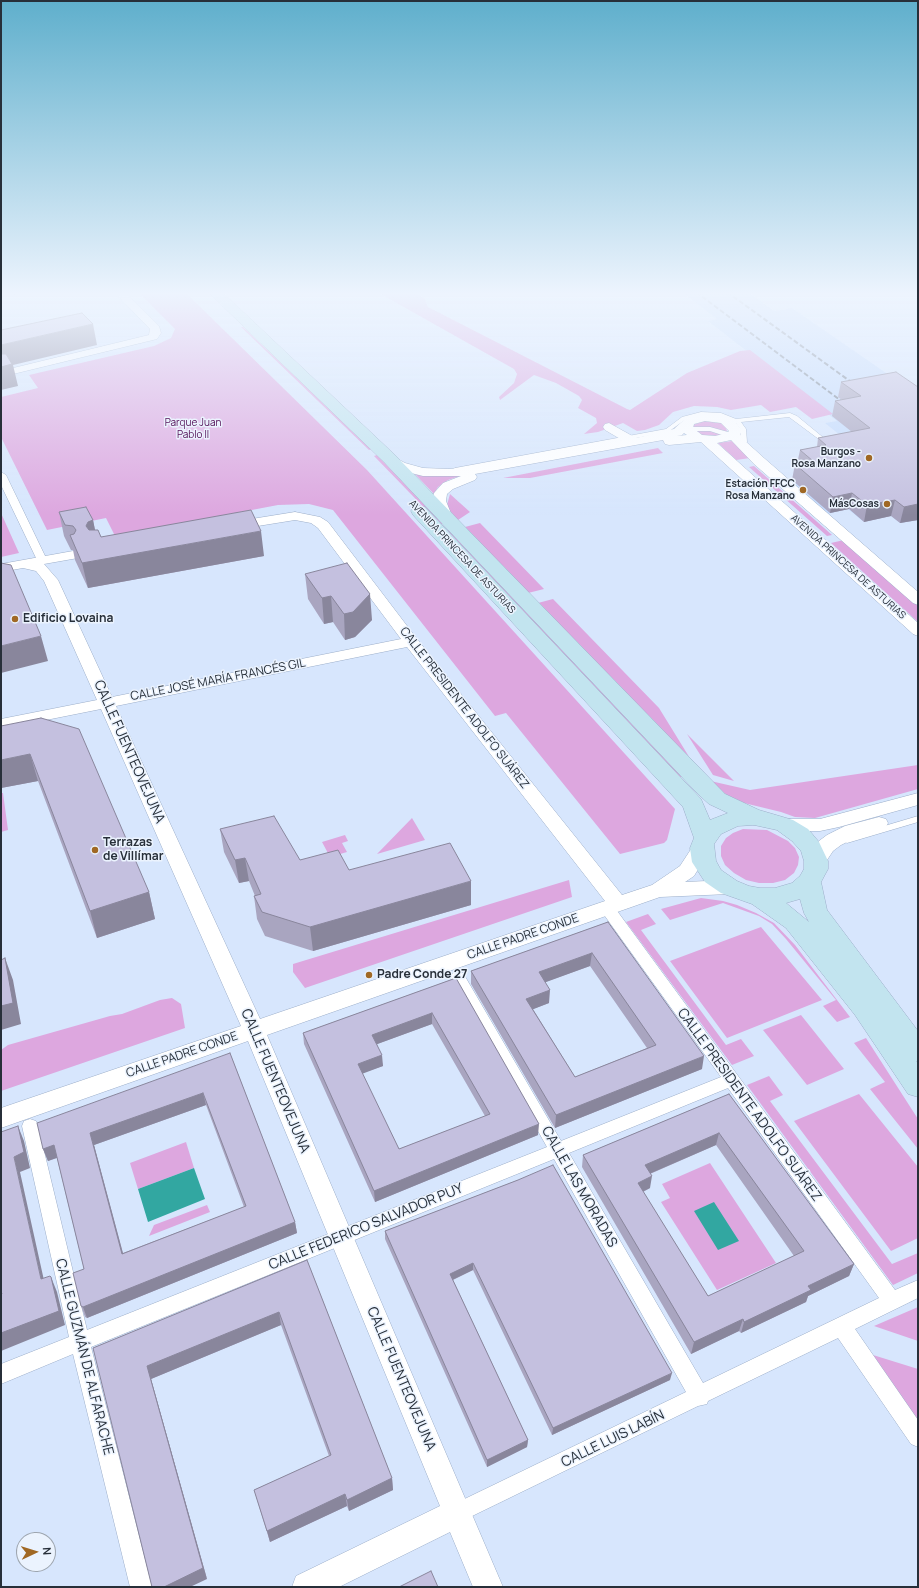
<!DOCTYPE html>
<html>
<head>
<meta charset="utf-8">
<style>
  body { margin:0 }
  #map { position:relative; width:919px; height:1588px; overflow:hidden; background:#d7e6fd; font-family:Manrope,sans-serif }
  canvas { display:block }
  .frame { position:absolute; inset:0; border:2px solid #272f39; pointer-events:none }
  .north { position:absolute; left:16px; top:1532px; width:40px; height:40px; box-sizing:border-box; background:#ebf3fe; border:1px solid #9da5af; border-radius:50%; rotate:86deg; font-size:11px; font-weight:700; line-height:16px; text-align:center; color:#272f39 }
  .north::after { content:''; display:block; margin:auto; width:14px; height:18px; background:#a06824; clip-path:polygon(50% 0,100% 100%,50% 72%,0 100%) }
</style>
</head>
<body>
<div id="map">
<canvas width="919" height="1588"></canvas>
<div class="frame"></div>
<div class="north">N</div>
</div>
<script>
const g = document.querySelector('canvas').getContext('2d');
g.lineJoin = 'round';
function fill(path, color) {
  g.fillStyle = color;
  g.fill(path, 'evenodd');
}
function toPath(rows) {
  const path = new Path2D();
  for (const r of rows) {
    path.moveTo(r[0], r[1]);
    for (let i = 2; i < r.length; i += 2) path.lineTo(r[i], r[i + 1]);
  }
  return path;
}
function stroke(path, color, width, dash) {
  g.strokeStyle = color;
  g.lineWidth = width;
  g.lineCap = dash ? 'butt' : 'round';
  g.setLineDash(dash || []);
  g.stroke(path);
}
function label(font, color, halo, rows, align = 'center') {
  g.font = font + ' Manrope,sans-serif';
  g.lineWidth = 3;
  g.setLineDash([]);
  g.textBaseline = 'middle';
  g.strokeStyle = halo;
  g.fillStyle = color;
  for (const [text, x, y, turn = 0] of rows) {
    g.save();
    g.translate(x, y);
    g.rotate((+turn || 0) * Math.PI / 180);
    g.textAlign = isNaN(turn) ? turn : align;
    if (halo) g.strokeText(text, 0, 0);
    g.fillText(text, 0, 0);
    g.restore();
  }
}
const built = toPath([
  [682,292,748,292,774,311,792,308,918,395,918,520,900,523,885,511,864,522,848,509,823,515,785,482,810,477,861,452,825,423,837,421,708,321,717,319]
]);
const green = toPath([
  [138,292,185,292,367,470,675,809,667,840,664,843,620,854,506,713,495,716,333,510,309,504,278,505,115,536,106,518,47,530,1,437,1,397,38,388,29,375,154,346,171,338,175,329],
  [377,292,414,292,425,299,428,307,627,409,630,410,687,373,740,351,750,350,833,414,812,419,796,407,770,412,761,405,731,410,717,407,694,406,673,412,659,425,645,430,637,431,623,423,598,432,584,434,597,423,596,418,578,408,582,400,579,396,556,383,534,375,500,400,499,397,514,383,517,374,514,369],
  [241,327,243,327,372,449,369,450],
  [704,421,721,423,725,425,727,431,718,436,702,435,693,428,693,425],
  [732,441,750,458,736,460,718,443],
  [658,448,663,453,530,478,503,478],
  [377,455,443,524,440,524,374,456],
  [754,466,832,535,827,536,749,467],
  [413,472,427,475,460,476,448,480,438,487,434,494],
  [450,494,470,512,458,520,450,511,447,505],
  [1,513,19,553,1,557],
  [480,523,544,589,528,593,465,527],
  [449,530,683,776,678,778,446,531],
  [844,540,918,605,918,622,831,543],
  [553,599,659,708,696,768,538,603],
  [687,734,734,781,713,775],
  [918,765,918,789,815,818,795,817,781,812,744,803,727,795,706,780,750,790],
  [1,793,3,793,8,830,1,832],
  [412,818,425,840,377,854],
  [743,829,767,830,788,841,795,848,799,857,798,865,794,873,785,880,773,883,759,883,746,880,734,873,725,865,721,856,721,846,726,838,733,833],
  [345,835,348,841,342,843,347,852,330,857,322,842],
  [569,880,572,897,305,988,293,972,293,964],
  [701,898,723,901,737,905,756,913,774,923,795,945,850,1017,837,1022,823,1006,836,1000,786,939,772,924,759,916,723,903,670,920,661,909],
  [648,914,656,924,641,930,726,1045,741,1039,754,1056,732,1065,626,922],
  [761,927,822,1000,727,1038,670,961],
  [172,998,181,1004,185,1028,1,1091,1,1050,8,1045,110,1016,122,1014,160,1000],
  [801,1015,844,1069,807,1085,763,1030],
  [866,1038,918,1119,918,1149,870,1089,885,1082,854,1043],
  [769,1076,783,1095,770,1101,892,1264,918,1253,918,1273,893,1285,747,1085],
  [859,1094,918,1167,918,1238,891,1251,794,1121],
  [186,1142,194,1168,138,1189,130,1163],
  [710,1163,776,1263,717,1290,661,1202,670,1198,662,1184],
  [207,1205,210,1212,149,1236,154,1225],
  [918,1307,918,1341,874,1326],
  [873,1355,918,1369,918,1421]
]);
const water = toPath([
  [194,1168,205,1199,148,1222,138,1189],
  [714,1202,739,1241,718,1250,694,1211]
]);
const service = toPath([
  [701,412,721,413,736,419,790,413,797,416,825,439,820,440,789,417,741,422,746,429,747,442,744,444,741,442,740,429,736,423,720,417,701,416,686,419,668,432,455,472,452,470,455,468,666,429,682,417,701,412],
  [710,427,728,432,740,438,737,440,710,431,682,431,679,429,682,427,710,427],
  [918,816,918,822,847,843,842,840,844,838,918,816]
]);
const pedestrian = toPath([
  [1,472,6,475,47,560,46,562,38,562,37,560,1,485,1,472],
  [607,903,612,904,895,1290,918,1280,918,1298,855,1329,918,1420,918,1447,911,1444,838,1338,708,1401,707,1404,698,1406,464,1520,457,1523,450,1520,447,1513,450,1506,686,1392,554,1159,91,1347,152,1587,130,1587,73,1354,1,1384,1,1364,69,1337,22,1126,24,1121,30,1119,36,1121,38,1126,87,1330,547,1147,453,981,450,977,453,973,458,971,463,973,561,1141,721,1077,602,912,600,908,602,904,607,903],
  [728,1088,879,1298,703,1383,569,1153,728,1088]
]);
const minor = toPath([
  [1,292,16,292,15,294,1,297,1,292],
  [114,292,125,292,159,326,161,333,157,339,9,375,5,374,3,372,5,370,149,335,150,329,114,292],
  [705,413,728,417,735,421,742,431,740,434,743,439,764,458,918,592,918,605,913,603,754,464,731,440,717,443,918,623,918,636,913,634,701,442,669,445,665,444,663,440,475,474,477,477,475,480,453,489,447,494,446,501,452,516,450,519,445,520,440,519,438,516,432,501,434,493,443,483,461,476,423,476,395,469,384,459,390,455,405,463,423,468,449,469,471,467,622,440,605,430,603,427,605,424,609,423,636,438,674,429,686,418,705,413],
  [705,421,721,423,729,431,727,433,715,436,702,435,693,428,694,424,705,421],
  [684,433,687,435,677,436,682,435,684,433],
  [295,512,320,517,328,522,417,639,622,895,652,885,680,866,695,843,702,841,709,843,711,848,694,876,685,882,729,880,736,882,739,887,736,892,729,894,660,897,267,1035,503,1587,473,1587,450,1532,339,1587,292,1587,296,1576,440,1506,248,1041,1,1128,1,1108,241,1026,101,709,1,729,1,719,97,700,44,581,36,571,23,568,1,572,1,564,73,551,78,552,80,555,78,558,44,564,58,580,112,697,401,639,318,528,311,523,295,520,233,530,228,529,226,526,228,523,233,522,295,512],
  [407,647,605,901,260,1019,116,706,407,647],
  [918,793,918,805,839,827,820,831,785,831,778,829,776,825,778,821,785,819,820,819,918,793],
  [879,817,886,819,888,823,886,827,859,836,841,845,833,851,823,866,816,868,809,866,806,861,809,856,819,841,827,835,845,826,879,817]
]);
const secondary = toPath([
  [208,292,222,292,396,456,725,794,759,810,793,820,808,829,819,842,828,861,828,869,821,882,827,910,918,1031,918,1062,916,1061,918,1064,918,1097,908,1094,855,1015,786,928,752,904,721,893,705,882,692,862,690,848,694,838,683,807,413,515,411,511,413,507,419,506,425,507,701,799,710,820,728,813,709,804,698,794,384,462,208,292],
  [754,825,777,830,792,841,801,851,804,861,804,869,800,876,792,883,775,888,760,888,749,886,737,881,721,870,716,861,714,844,721,834,738,826,754,825],
  [800,899,804,913,809,922,786,903,800,899]
]);
const rail = toPath([
  [696,292,848,406],
  [727,292,858,387]
]);
const wall = toPath([
  [841,382,918,387,918,520,900,523,891,516,864,522,849,509,830,513,792,480,795,464,797,464,800,450,817,447,818,438,852,432,832,416,835,401,842,400,838,397],
  [59,512,93,520,95,530,101,537,264,556,88,588,75,560,73,550,71,550,64,536],
  [305,574,372,620,355,637,345,640,333,622,324,624,308,599],
  [41,718,149,892,155,919,97,938,38,781,1,788],
  [220,829,300,860,349,870,471,905,313,951,265,936,257,919,254,896,255,896,249,881,239,883,224,852],
  [608,922,702,1069,555,1128,471,984,471,971],
  [590,966,647,1048,575,1077,533,1009,549,1003,545,982],
  [456,978,538,1135,375,1202,304,1044,303,1033],
  [432,1024,485,1116,399,1149,362,1073,383,1066,377,1044],
  [230,1053,295,1222,297,1233,87,1318,85,1317,81,1306,84,1269,57,1158,48,1161,43,1149],
  [206,1105,244,1207,123,1253,94,1145],
  [729,1094,854,1264,849,1276,808,1296,806,1302,741,1333,739,1331,691,1354,582,1167,583,1155],
  [716,1145,794,1256,708,1296,643,1192,650,1188,650,1174],
  [518,1180,670,1380,552,1435,473,1270,453,1280,528,1440,527,1447,487,1467,385,1239,385,1231],
  [307,1260,392,1478,393,1490,349,1511,347,1506,270,1542,254,1490,329,1456,281,1325,151,1379,207,1579,93,1348]
]);
const shadedWall = toPath([
  [93,324,97,345,13,365,18,386,1,390,1,345],
  [852,493,849,509,830,513,833,497],
  [895,500,891,516,864,522,867,505],
  [918,504,918,520,900,523,904,507],
  [93,520,98,545,86,526,88,522],
  [261,531,264,556,88,588,82,563],
  [370,594,372,620,355,637,345,640,344,614],
  [331,596,333,622,324,624,322,598],
  [41,636,48,661,1,673,1,646],
  [30,754,38,781,1,788,1,760],
  [245,858,249,881,239,883,235,860],
  [471,881,471,905,313,951,310,927],
  [149,892,155,919,97,938,90,911],
  [592,953,590,966,538,985,539,972],
  [5,958,13,980,21,1024,1,1030,1,1006],
  [550,990,549,1003,526,1012,526,999],
  [432,1013,432,1024,372,1046,372,1035],
  [382,1055,383,1066,359,1075,358,1064],
  [704,1056,702,1069,555,1128,556,1115],
  [203,1093,206,1105,94,1145,126,1265,122,1254,90,1133],
  [539,1124,538,1135,375,1202,374,1191],
  [18,1126,24,1141,30,1168,20,1172,47,1294,41,1279,14,1157],
  [719,1133,716,1145,642,1177,645,1165],
  [54,1145,59,1157,48,1161,43,1149],
  [652,1176,650,1188,636,1195,638,1183],
  [295,1222,297,1233,87,1318,83,1307],
  [473,1263,473,1270,450,1281,450,1274],
  [854,1264,849,1276,808,1296,806,1302,741,1333,744,1322,808,1286],
  [51,1277,57,1292,65,1325,1,1351,1,1333],
  [279,1312,281,1325,151,1379,207,1579,190,1587,164,1587,147,1366],
  [743,1319,739,1331,691,1354,694,1342],
  [672,1373,670,1380,552,1435,553,1428],
  [528,1440,527,1447,487,1467,487,1460],
  [392,1478,393,1490,349,1511,347,1500],
  [345,1494,347,1506,270,1542,267,1531]
]);
const building = toPath([
  [82,313,93,324,1,345,1,330,82,313],
  [1,354,6,354,12,364,1,367,1,354],
  [896,372,918,387,918,504,904,507,895,500,867,505,852,493,833,497,795,464,813,461,800,450,826,445,818,438,870,428,835,401,861,396,841,382,896,372],
  [86,507,93,520,88,522,86,526,89,530,98,530,101,537,251,510,261,531,82,563,70,535,74,534,76,530,73,526,65,525,59,512,86,507],
  [1,563,11,565,41,636,1,646,1,563],
  [347,563,370,594,353,612,344,614,331,596,322,598,305,574,347,563],
  [41,718,79,729,149,892,90,911,30,754,1,760,1,726,41,718],
  [274,816,300,860,338,850,349,870,450,843,471,881,310,927,262,912,254,896,261,894,245,858,235,860,220,829,274,816],
  [608,922,704,1056,556,1115,471,971,608,922],
  [592,953,656,1045,575,1077,526,999,550,990,539,972,592,953],
  [5,958,13,1003,1,1006,1,960,5,958],
  [456,978,539,1124,374,1191,303,1033,456,978],
  [432,1013,490,1114,399,1149,358,1064,382,1055,372,1035,432,1013],
  [230,1053,295,1222,83,1307,81,1306,73,1273,84,1269,54,1145,43,1149,37,1123,230,1053],
  [203,1093,246,1206,122,1254,90,1133,203,1093],
  [729,1094,854,1264,808,1286,811,1290,744,1322,743,1319,694,1342,583,1155,729,1094],
  [719,1133,804,1251,708,1296,638,1183,652,1176,645,1165,719,1133],
  [18,1126,24,1152,14,1157,41,1279,50,1276,51,1277,59,1311,1,1333,1,1295,2,1294,1,1291,1,1132,18,1126],
  [553,1165,672,1373,553,1428,473,1263,450,1274,528,1440,487,1460,385,1231,518,1180,553,1165],
  [307,1260,392,1478,347,1500,345,1494,267,1531,254,1490,331,1455,279,1312,147,1366,203,1568,164,1587,152,1587,93,1348,307,1260],
  [431,1571,438,1587,399,1587,431,1571]
]);
const markers = [
  [869,458,4,"#a06824"],
  [803,490,4,"#a06824"],
  [887,504,4,"#a06824"],
  [15,619,4,"#a06824"],
  [95,850,4,"#a06824"],
  [369,975,4,"#a06824"]
];
const farParknames = [
  ["Parque Juan",193,423],
  ["Pablo II",193,435]
];
const farPoinames = [
  ["Burgos -",861,452],
  ["Rosa Manzano",861,464],
  ["Estación FFCC",795,484],
  ["Rosa Manzano",795,496],
  ["MásCosas",879,504]
];
const farStreetnames = [
  ["AVENIDA PRINCESA DE ASTURIAS",462,557,47],
  ["AVENIDA PRINCESA DE ASTURIAS",848,567,42]
];
const poiNames = [
  ["Edificio Lovaina",23,619],
  ["Terrazas",103,843],
  ["de Villímar",103,857],
  ["Padre Conde 27",377,975]
];
const streetNames = [
  ["CALLE JOSÉ MARÍA FRANCÉS GIL",218,680,-11],
  ["CALLE PRESIDENTE ADOLFO SUÁREZ",464,708,52],
  ["CALLE PADRE CONDE",523,937,-19],
  ["CALLE PADRE CONDE",182,1055,-19]
];
const nearStreetnames = [
  ["CALLE FUENTEOVEJUNA",129,752,66],
  ["CALLE FUENTEOVEJUNA",275,1081,67],
  ["CALLE PRESIDENTE ADOLFO SUÁREZ",749,1105,54],
  ["CALLE LAS MORADAS",579,1187,60],
  ["CALLE FEDERICO SALVADOR PUY",366,1227,-22],
  ["CALLE GUZMÁN DE ALFARACHE",84,1357,76],
  ["CALLE FUENTEOVEJUNA",401,1379,67],
  ["CALLE LUIS LABÍN",613,1439,-26]
];
fill(built, '#c3dafc');
fill(green, '#dda7df');
fill(water, '#32a7a1');
stroke(service, '#9caec9', 1);
stroke(pedestrian, '#9caec9', 1);
stroke(minor, '#9caec9', 1);
stroke(secondary, '#9caec9', 1);
fill(service, '#fff');
fill(pedestrian, '#fff');
fill(minor, '#fff');
fill(secondary, '#c2e4ef');
stroke(rail, '#778292', 2, [5, 2.5]);
fill(wall, '#a9a5c0');
fill(shadedWall, '#89869c');
fill(building, '#c4c0df');
stroke(building, '#89869c', 1);
const sky = g.createLinearGradient(0, 0, 0, 515);
sky.addColorStop(0, '#5fafcc');
sky.addColorStop(0.57, '#edf4fe');
sky.addColorStop(1, '#edf4fe00');
g.fillStyle = sky;
g.fillRect(0, 0, 919, 515);
for (const [x, y, r, color] of markers) {
  const dot = new Path2D();
  dot.arc(x, y, r, 0, 2 * Math.PI);
  g.fillStyle = color;
  g.fill(dot);
  stroke(dot, '#ebf3fe', 1.5);
}
label('10px', '#510d55', '#ebf3fe', farParknames);
label('bold 10px', '#272f39', '#ebf3fe', farPoinames, 'right');
label('10px', '#272f39', '#ebf3fe', farStreetnames);
label('bold 12px', '#272f39', '#ebf3fe', poiNames, 'left');
label('12px', '#272f39', '#ebf3fe', streetNames);
label('14px', '#272f39', '#ebf3fe', nearStreetnames);
</script>
</body>
</html>
